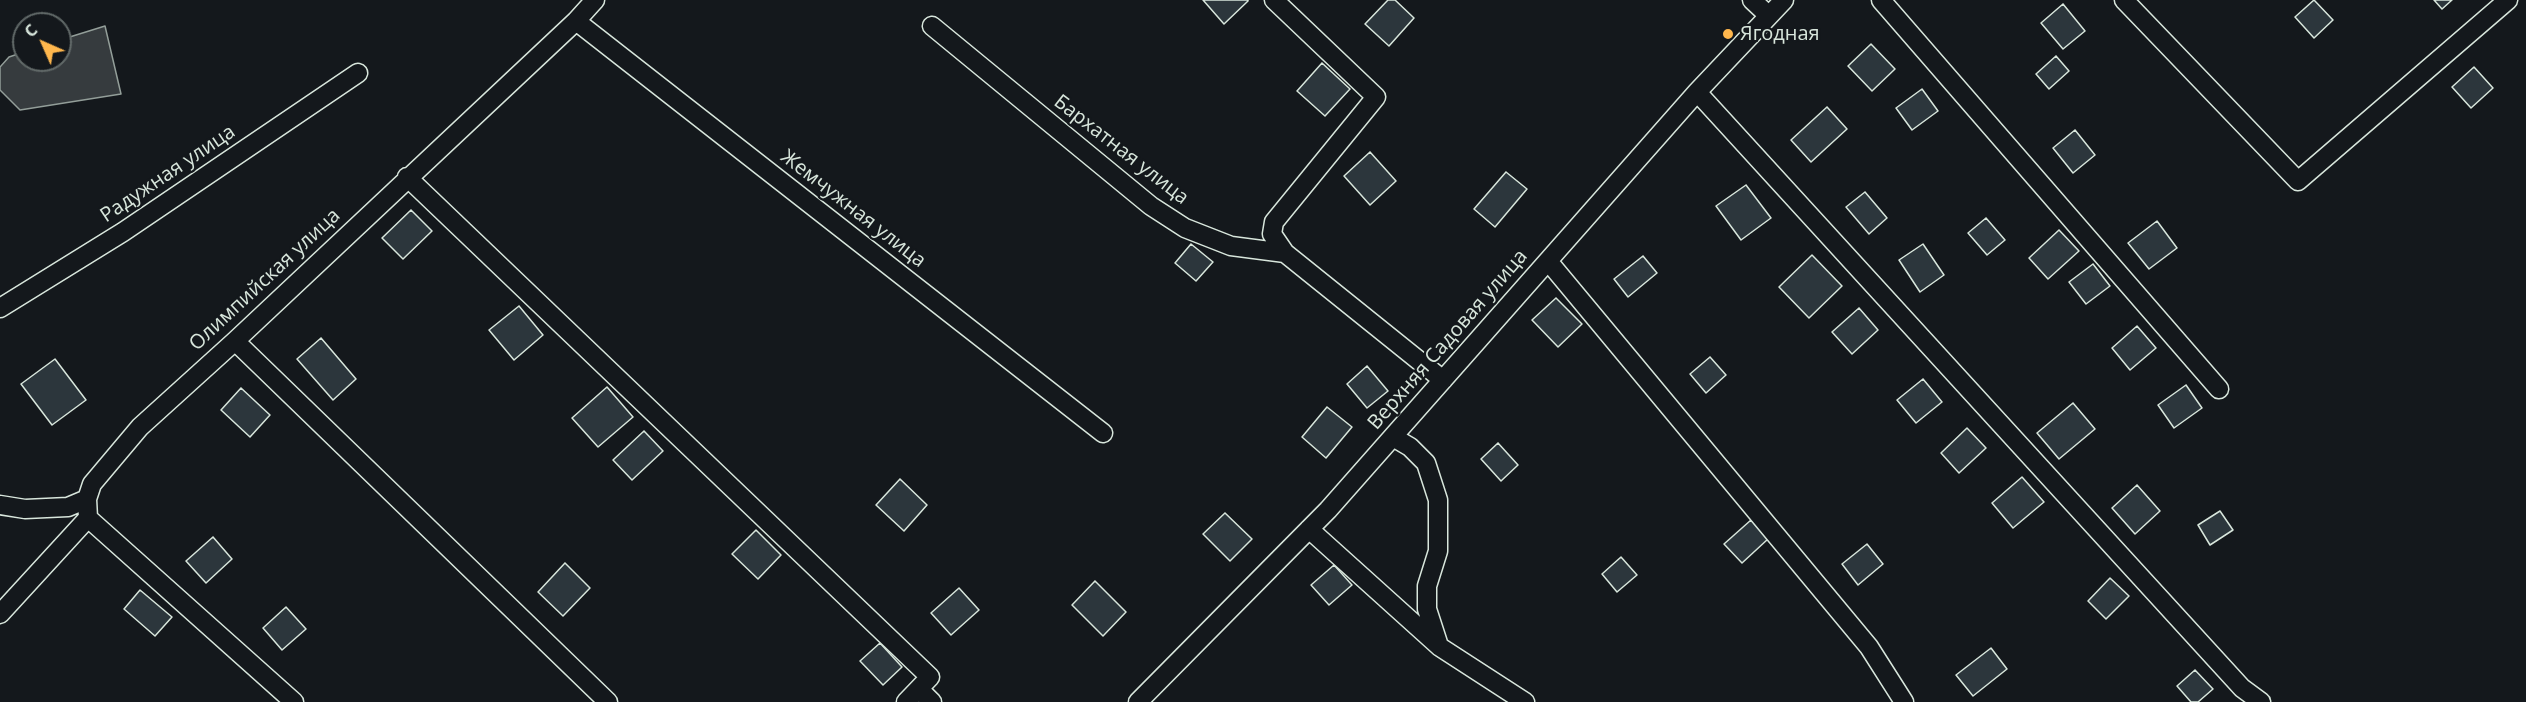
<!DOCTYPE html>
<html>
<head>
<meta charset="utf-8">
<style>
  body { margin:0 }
  #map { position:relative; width:2526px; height:702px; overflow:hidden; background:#14181c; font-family:"Open Sans",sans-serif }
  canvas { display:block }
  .north { position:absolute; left:12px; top:12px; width:60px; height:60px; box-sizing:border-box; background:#14181c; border:2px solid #626a69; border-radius:50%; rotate:315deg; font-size:16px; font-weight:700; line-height:24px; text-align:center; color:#d8e6dc }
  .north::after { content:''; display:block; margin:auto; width:21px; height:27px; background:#ffb74d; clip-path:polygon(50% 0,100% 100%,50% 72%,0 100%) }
</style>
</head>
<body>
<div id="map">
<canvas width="2526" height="702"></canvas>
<div class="north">С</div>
</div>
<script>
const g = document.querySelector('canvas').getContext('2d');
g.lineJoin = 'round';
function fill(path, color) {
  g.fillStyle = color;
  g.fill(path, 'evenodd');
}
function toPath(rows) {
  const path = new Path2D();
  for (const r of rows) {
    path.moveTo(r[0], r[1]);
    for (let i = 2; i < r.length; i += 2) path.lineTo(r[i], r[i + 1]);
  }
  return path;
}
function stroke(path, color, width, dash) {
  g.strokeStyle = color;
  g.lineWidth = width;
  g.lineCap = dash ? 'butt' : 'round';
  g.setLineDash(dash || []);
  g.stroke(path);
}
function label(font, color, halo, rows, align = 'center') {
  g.font = font + ' "Open Sans",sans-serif';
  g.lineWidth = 4.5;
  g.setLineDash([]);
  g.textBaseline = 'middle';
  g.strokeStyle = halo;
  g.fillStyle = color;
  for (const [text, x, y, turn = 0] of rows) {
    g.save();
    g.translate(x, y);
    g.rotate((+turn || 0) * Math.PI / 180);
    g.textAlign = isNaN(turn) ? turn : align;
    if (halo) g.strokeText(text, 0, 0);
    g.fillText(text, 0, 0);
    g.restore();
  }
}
const water = toPath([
  [105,26,121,94,20,110,0,90,0,67,9,57,24,52,24,60,60,60,60,40,105,26]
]);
const building = toPath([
  [1203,0,1248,0,1248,1,1224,24,1203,0],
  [1388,0,1395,0,1414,18,1389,46,1365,24,1388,0],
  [2314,0,2333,20,2314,38,2295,17,2314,0],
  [2434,0,2452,0,2442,9,2434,0],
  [2063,4,2085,31,2063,49,2041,23,2063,4],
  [1871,44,1895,69,1872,91,1848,66,1871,44],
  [2056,56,2069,71,2049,89,2036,74,2056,56],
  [1322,63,1350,89,1325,116,1297,91,1322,63],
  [2474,67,2493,88,2471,108,2452,87,2474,67],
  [1922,89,1938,111,1912,130,1896,108,1922,89],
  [1827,107,1847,129,1811,162,1791,140,1827,107],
  [2075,130,2095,155,2073,173,2053,148,2075,130],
  [1370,152,1396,181,1370,205,1344,176,1370,152],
  [1506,172,1527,189,1495,227,1474,209,1506,172],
  [1746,185,1771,218,1741,240,1716,206,1746,185],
  [1865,192,1887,218,1869,234,1846,207,1865,192],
  [411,210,432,231,403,259,382,238,411,210],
  [1986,218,2005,240,1987,255,1968,233,1986,218],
  [2157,221,2177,248,2149,269,2128,243,2157,221],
  [2059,230,2079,251,2048,279,2029,258,2059,230],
  [1191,244,1213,262,1196,281,1175,263,1191,244],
  [1923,244,1944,275,1920,292,1899,260,1923,244],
  [1812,255,1842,286,1809,318,1779,287,1812,255],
  [1643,256,1657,273,1628,297,1614,279,1643,256],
  [2093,264,2110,286,2086,304,2069,282,2093,264],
  [1556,298,1582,324,1558,347,1532,320,1556,298],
  [519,306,543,335,514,360,489,330,519,306],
  [1859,308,1878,330,1852,354,1832,332,1859,308],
  [2137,326,2156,348,2130,370,2112,348,2137,326],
  [321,338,356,379,333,400,297,359,321,338],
  [1710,357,1726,375,1706,393,1690,374,1710,357],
  [55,359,86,400,52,425,21,384,55,359],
  [1367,366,1388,391,1367,408,1347,384,1367,366],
  [1923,379,1942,402,1916,423,1897,400,1923,379],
  [2186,385,2202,408,2174,428,2158,405,2186,385],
  [607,387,633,417,598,447,572,418,607,387],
  [241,388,270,415,250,437,221,410,241,388],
  [2073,403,2095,429,2059,459,2037,433,2073,403],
  [1327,407,1352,427,1326,458,1302,437,1327,407],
  [1967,428,1986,448,1959,473,1941,453,1967,428],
  [644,431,663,451,632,480,613,460,644,431],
  [1498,443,1518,465,1501,481,1481,459,1498,443],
  [2022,477,2044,502,2013,528,1992,503,2022,477],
  [900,479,927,505,904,531,876,505,900,479],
  [2137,485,2160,511,2135,534,2112,508,2137,485],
  [2220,511,2233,530,2210,545,2198,525,2220,511],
  [1225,513,1252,539,1230,561,1203,534,1225,513],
  [1751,520,1768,539,1742,563,1724,544,1751,520],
  [756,530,781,555,758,579,732,554,756,530],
  [213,537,232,559,206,583,186,561,213,537],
  [1867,544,1883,564,1858,585,1842,564,1867,544],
  [1621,557,1637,575,1617,592,1602,574,1621,557],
  [565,563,590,588,563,616,538,592,565,563],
  [1334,565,1352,585,1329,605,1311,585,1334,565],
  [2110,578,2129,596,2106,619,2088,601,2110,578],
  [1095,581,1126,612,1103,636,1072,605,1095,581],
  [959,588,979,610,951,635,931,613,959,588],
  [140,590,172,617,155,636,124,609,140,590],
  [286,607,306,629,282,650,263,628,286,607],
  [880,643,902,667,883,685,860,661,880,643],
  [1991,648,2007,669,1973,696,1956,675,1991,648],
  [2195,670,2213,689,2198,702,2191,702,2177,686,2195,670]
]);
const minor = toPath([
  [1274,0,1376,97,1274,222,1272,234,1285,253],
  [1752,0,1768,15],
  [1881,0,2219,389],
  [2124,0,2298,181,2508,0],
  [576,21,1103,433],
  [932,26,1151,206,1185,228,1231,246,1285,253,1443,380],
  [1697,92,2242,688,2261,702],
  [407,177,930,677,906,702],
  [1548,261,1869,647,1904,702],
  [0,308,123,232,358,73],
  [235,341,608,702],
  [1393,437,1410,447,1426,463,1438,500,1438,551,1427,586,1427,609,1439,646],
  [0,505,25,509,68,507,87,499],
  [88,518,294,702],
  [1309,529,1440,647,1525,702],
  [0,614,88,518,87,499,92,484,140,427,235,341,576,21,595,0],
  [919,689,932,702],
  [1138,702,1328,510,1697,92,1784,0]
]);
const markers = [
  [1728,34,6,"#ffb74d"]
];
const poiNames = [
  ["Ягодная",1740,34]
];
const streetNames = [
  ["Бархатная улица",1121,150,38],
  ["Радужная улица",168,174,-34],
  ["Жемчужная улица",853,209,38],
  ["Олимпийская улица",265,280,-43],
  ["Верхняя Садовая улица",1448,340,-49]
];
fill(water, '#363b3e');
stroke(water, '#939e99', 1.5);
fill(building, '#2c363c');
stroke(building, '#d8e6dc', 1.5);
stroke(minor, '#d8e6dc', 21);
stroke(minor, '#14181c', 18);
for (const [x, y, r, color] of markers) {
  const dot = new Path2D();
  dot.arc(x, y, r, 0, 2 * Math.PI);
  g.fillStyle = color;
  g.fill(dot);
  stroke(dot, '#14181c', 2);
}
label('20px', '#d8e6dc', '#14181c', poiNames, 'left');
label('20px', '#d8e6dc', '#14181c', streetNames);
</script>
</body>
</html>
